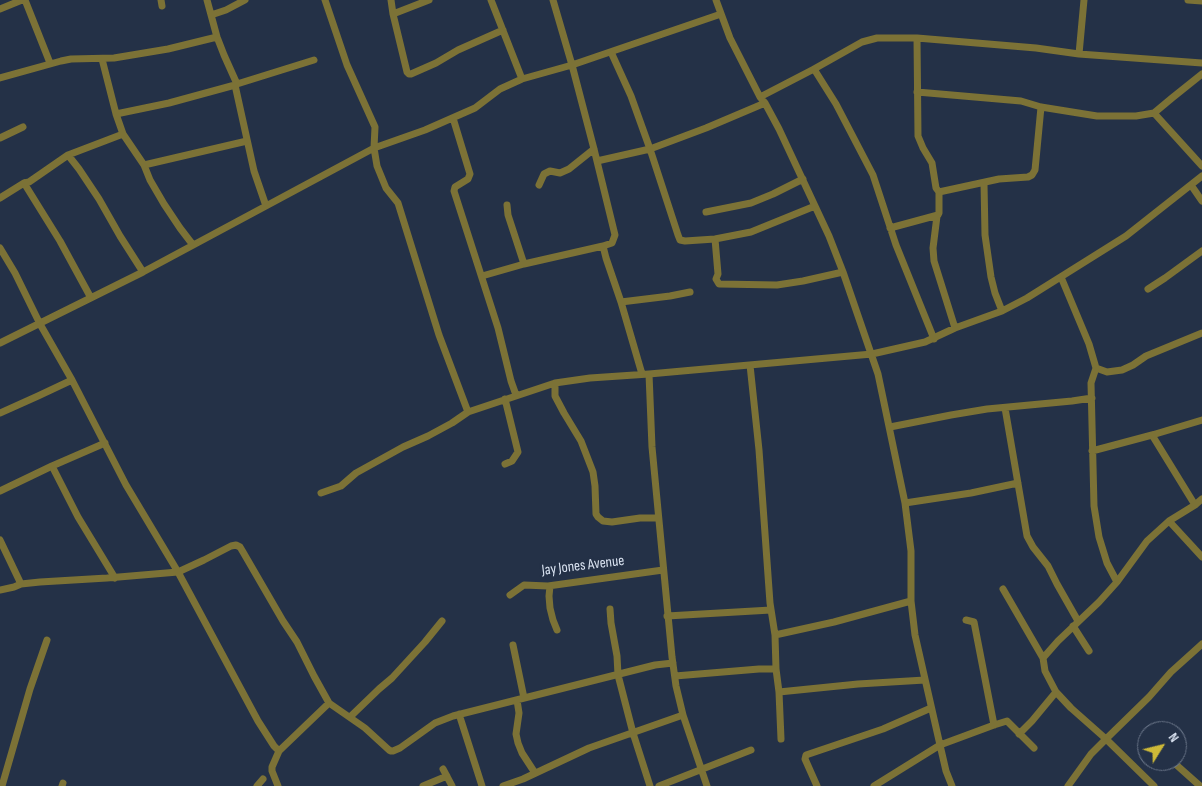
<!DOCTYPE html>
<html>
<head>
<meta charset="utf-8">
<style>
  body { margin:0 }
  #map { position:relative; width:1202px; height:786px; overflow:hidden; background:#243147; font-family:"Sofia Sans Condensed",sans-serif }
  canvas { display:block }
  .north { position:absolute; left:1137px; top:721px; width:50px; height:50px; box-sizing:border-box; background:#243147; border:1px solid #6d788b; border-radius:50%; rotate:54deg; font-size:14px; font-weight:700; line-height:20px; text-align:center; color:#dae3f1 }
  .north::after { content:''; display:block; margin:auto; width:18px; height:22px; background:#cdb938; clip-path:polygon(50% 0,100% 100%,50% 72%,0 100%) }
</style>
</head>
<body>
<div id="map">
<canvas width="1202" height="786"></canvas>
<div class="north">N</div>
</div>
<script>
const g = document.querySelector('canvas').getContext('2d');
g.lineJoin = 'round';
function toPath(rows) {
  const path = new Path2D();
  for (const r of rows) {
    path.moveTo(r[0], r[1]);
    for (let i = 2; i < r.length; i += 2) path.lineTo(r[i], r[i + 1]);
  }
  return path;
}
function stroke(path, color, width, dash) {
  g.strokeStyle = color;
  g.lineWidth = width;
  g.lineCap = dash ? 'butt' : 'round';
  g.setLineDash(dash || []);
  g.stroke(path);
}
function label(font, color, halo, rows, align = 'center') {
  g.font = font + ' "Sofia Sans Condensed",sans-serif';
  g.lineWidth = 5;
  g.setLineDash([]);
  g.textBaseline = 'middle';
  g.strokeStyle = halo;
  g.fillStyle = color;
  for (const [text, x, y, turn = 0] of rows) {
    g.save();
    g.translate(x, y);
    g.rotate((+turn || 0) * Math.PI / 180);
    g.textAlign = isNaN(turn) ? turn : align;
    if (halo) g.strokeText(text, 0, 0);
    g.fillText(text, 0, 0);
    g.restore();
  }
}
const minor = toPath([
  [25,0,50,63],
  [161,0,162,6],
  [207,0,217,37,224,55,237,84,235,85,254,171,266,206],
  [325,0,347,65,375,127,374,148,377,166,386,188,398,203,439,335,468,412],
  [391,0,393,14,407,72,409,74,411,74,436,63,458,50,503,30],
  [491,0,522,79],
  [716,0,730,38,760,97,765,103,779,129,829,236,843,272,878,374,905,503,911,551,911,601,915,635,940,745,946,771,952,786],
  [1188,0,1202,1],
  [0,9,22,0],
  [393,14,429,0],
  [211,15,226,10,245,0],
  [917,38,918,136,923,148,932,163,936,188,939,192,999,179,1028,177,1032,175,1035,170,1041,107],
  [611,52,631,96,650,149,678,235,680,240,685,241,715,239,751,232,815,206],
  [1079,54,1084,0],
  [102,59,116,114,123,134,144,165,150,180,164,204,180,228,193,245],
  [814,69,862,42,877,38,917,38,1036,48,1079,54,1202,63],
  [0,78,61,61,71,59,114,58,168,49,217,37],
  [237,84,314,60],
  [917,92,1021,101,1041,107,1097,116,1136,116,1154,113,1202,166],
  [760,97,814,69,836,104,873,175,896,245,934,339],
  [1154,113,1172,98,1202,74],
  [116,114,169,103,235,85],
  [453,118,470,174,468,179,455,187,454,191,498,328,511,381,516,395],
  [0,138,23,127],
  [68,155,79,169,99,199,120,236,143,272],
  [597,161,650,149,706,128,765,103],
  [144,165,247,141],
  [24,183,60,241,91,298],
  [984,183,985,235,991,277,995,293,1002,311],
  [539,185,544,174,550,171,560,173,569,169,594,149],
  [1191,185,1202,201],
  [0,198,24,183,29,182,68,155,123,134],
  [507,205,508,215,524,264],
  [706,212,751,203,773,194,803,179],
  [937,216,933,248,934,261,955,328],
  [890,228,938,215,939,213,939,192],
  [715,239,718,274,716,279,719,284,777,285,803,281,843,272],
  [603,246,606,258,621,302,642,374],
  [0,248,15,273,40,324,72,380,126,485,178,572,258,721,274,746,279,751,329,703],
  [482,276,524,264,603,246,612,243,615,235,594,149,572,65,553,0],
  [1061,277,1089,344,1096,368,1091,383,1094,506,1099,537,1107,563,1117,582],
  [1148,289,1165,278,1202,251],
  [621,302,670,296,690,292],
  [0,343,143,272,374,148,425,130,475,108,500,89,522,79,572,65,721,14],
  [750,365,759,450,770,603,775,635],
  [1096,368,1107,372,1122,370,1133,365,1146,356,1202,333],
  [649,374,652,447,672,657,676,686,683,715,707,786],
  [555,383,555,396,564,413,581,441,593,472,595,486,596,514,598,517,603,521,612,522,640,518,658,518],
  [1005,408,1027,536,1033,547,1048,566,1057,584,1078,621],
  [0,413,38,396,72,380],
  [890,427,951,415,987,409,1072,401,1092,398],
  [1152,435,1195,505],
  [1092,451,1152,435,1202,420],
  [505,464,512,461,518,452,505,399],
  [52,466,78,517,115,578],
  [0,491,52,466,105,443],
  [321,493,341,486,356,473,403,447,428,436,452,423,468,412,555,383,590,378,649,374,872,354,925,342,955,328,1002,311,1027,298,1126,236,1202,176],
  [905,503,971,493,1018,483],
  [1169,521,1202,557],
  [0,540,21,584],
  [550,586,549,596,550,608,553,620,557,630],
  [1003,589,1043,658,1045,671,1056,692,1071,708,1106,739,1149,697,1171,672,1202,644],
  [0,590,14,587,21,584,40,582,107,578,178,572,204,560,231,546,236,545,240,547,243,552,283,621,297,642,314,676,329,703,365,728,389,750,391,751,393,751,400,748,435,723,453,716,655,665,673,663],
  [510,595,524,585,548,586,663,570],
  [610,609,611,623,617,656,618,675,633,733,650,786],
  [667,616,771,610],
  [966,620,974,622,994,725],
  [1073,626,1089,651],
  [513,645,524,698],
  [1043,658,1058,641,1099,602,1117,582,1147,541,1169,521,1195,505,1202,499],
  [776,669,779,692,781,739],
  [675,676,759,669,776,669,775,635,834,622,911,601],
  [779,692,858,684,925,680],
  [517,700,519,713,516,734,518,743,522,753,535,773],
  [459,714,482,786],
  [350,717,379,689,392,678,425,642,442,621],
  [1019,734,1032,721,1056,692],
  [1172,761,1200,786],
  [443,769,452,786],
  [2,786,30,689,47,640],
  [62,786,63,783],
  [257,786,263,779],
  [278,786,272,771,272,767,279,751],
  [423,786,447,776],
  [503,786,523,779,589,748,683,715],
  [659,786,751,750],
  [817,786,805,759,806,755,883,729,931,708],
  [874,786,940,745,994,725,1007,721,1034,748],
  [1068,786,1091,754,1106,739,1154,786]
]);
const streetNames = [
  ["Jay Jones Avenue",583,566,-7]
];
stroke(minor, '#7c7236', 7);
label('15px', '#dae3f1', '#243147', streetNames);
</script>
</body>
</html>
